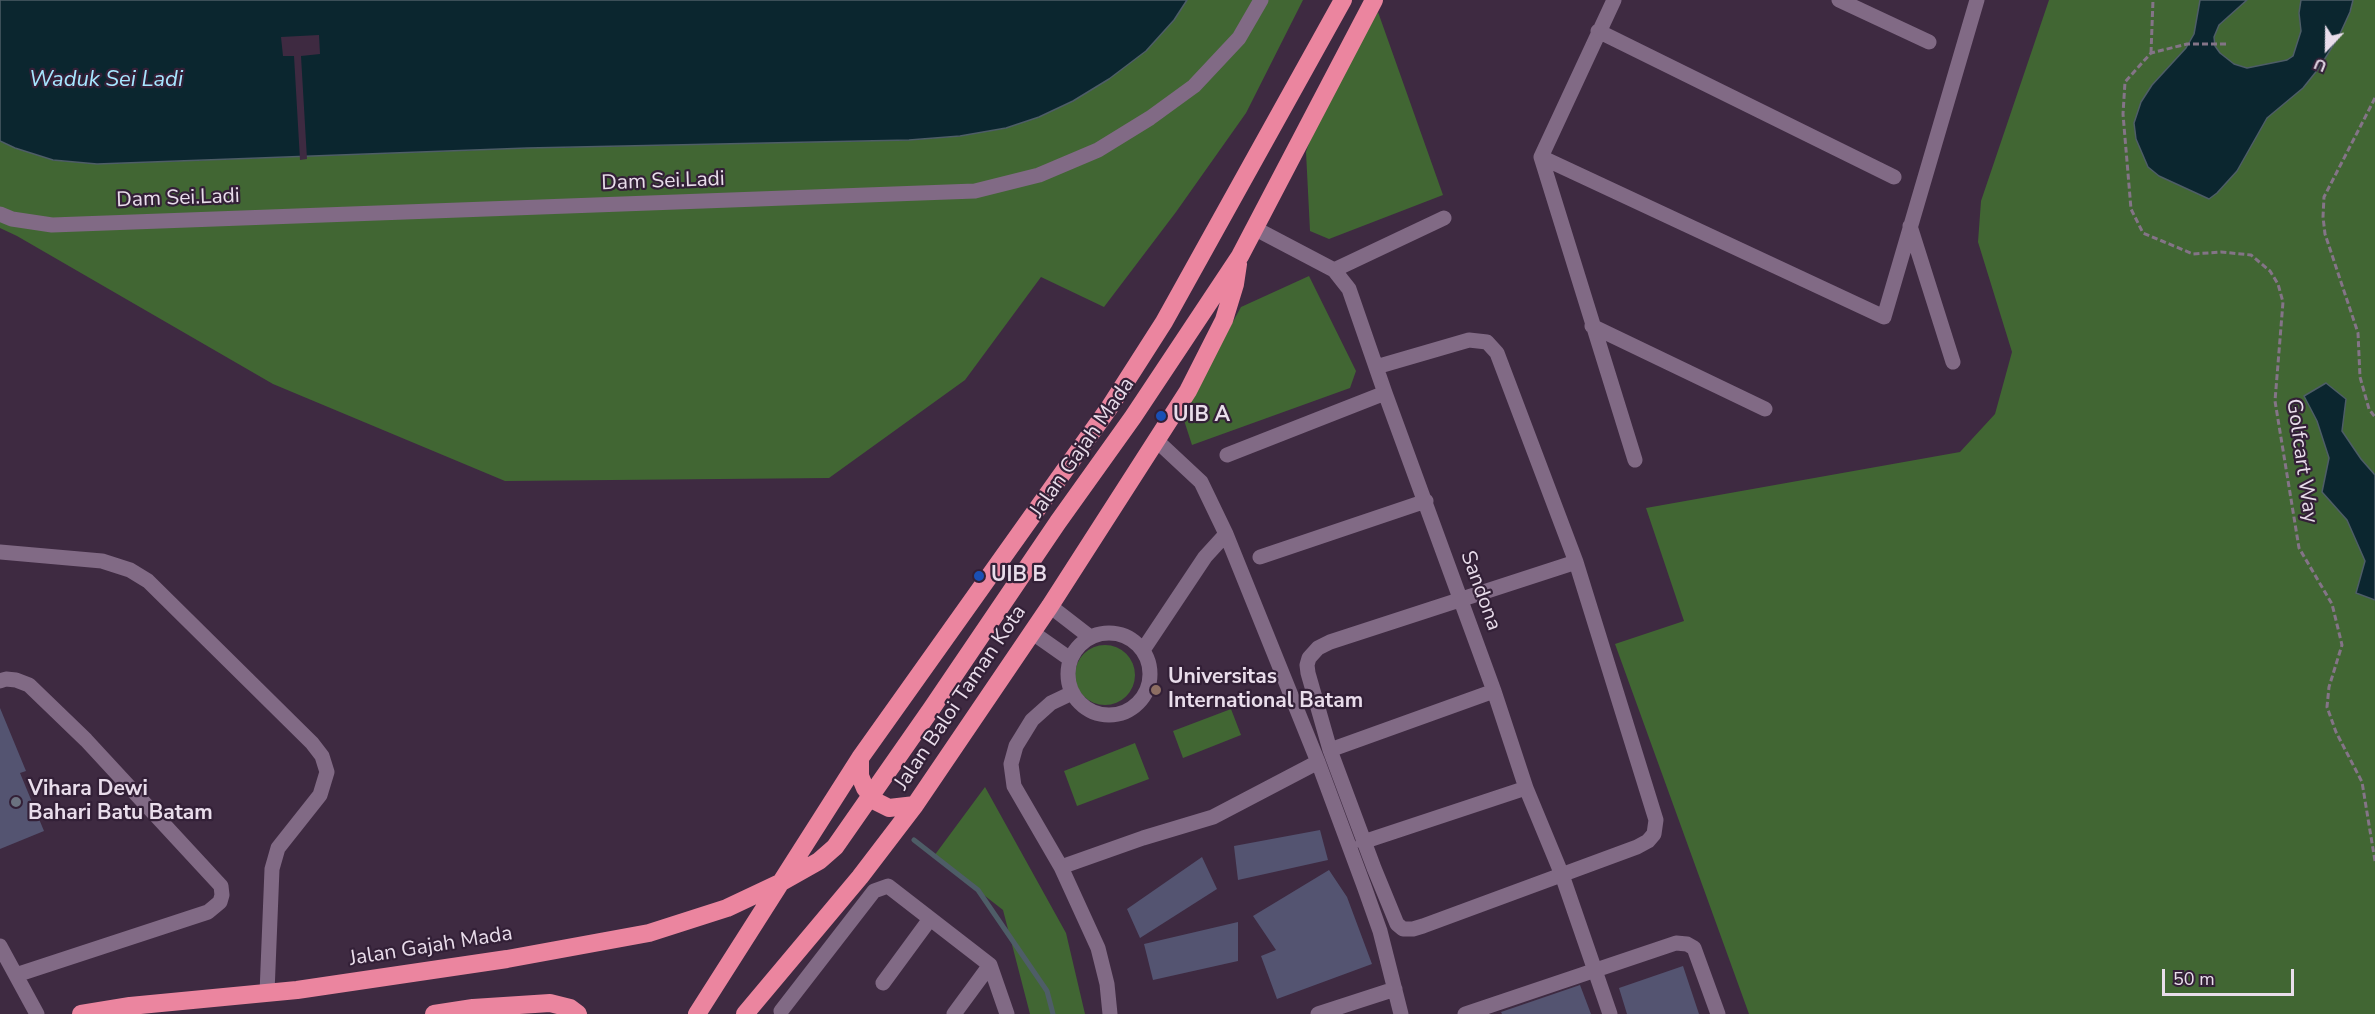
<!DOCTYPE html>
<html>
<head>
<meta charset="utf-8">
<style>
  body { margin:0 }
  #map { position:relative; width:2375px; height:1014px; overflow:hidden; background:#3e2a41; font-family:"Nunito Sans",sans-serif }
  canvas { display:block }
  .north { position:absolute; left:2297px; top:18px; width:60px; height:60px; -webkit-text-stroke:4px #332037; paint-order:stroke; rotate:202deg; font-size:16px; font-weight:700; line-height:24px; text-align:center; color:#e9ddeb }
  .north::after { content:''; display:block; margin:auto; width:21px; height:27px; background:#e9ddeb; clip-path:polygon(50% 0,100% 100%,50% 72%,0 100%) }
  .scale { position:absolute; left:2162px; top:969px; width:132px; height:27px; box-sizing:border-box; border:3px solid #e9ddeb; border-top:0; padding-left:8px; font-size:18px; line-height:21px; white-space:nowrap; color:#e9ddeb; -webkit-text-stroke:4px #332037; paint-order:stroke }
</style>
</head>
<body>
<div id="map">
<canvas width="2375" height="1014"></canvas>
<div class="north">U</div>
<div class="scale">50 m</div>
</div>
<script>
const g = document.querySelector('canvas').getContext('2d');
g.lineJoin = 'round';
function fill(path, color) {
  g.fillStyle = color;
  g.fill(path, 'evenodd');
}
function toPath(rows) {
  const path = new Path2D();
  for (const r of rows) {
    if (r.length === 3) {
      path.moveTo(r[0] + r[2], r[1]);
      path.arc(r[0], r[1], r[2], 0, 2 * Math.PI);
      continue;
    }
    path.moveTo(r[0], r[1]);
    for (let i = 2; i < r.length; i += 2) path.lineTo(r[i], r[i + 1]);
  }
  return path;
}
function stroke(path, color, width, dash) {
  g.strokeStyle = color;
  g.lineWidth = width;
  g.lineCap = dash ? 'butt' : 'round';
  g.setLineDash(dash || []);
  g.stroke(path);
}
function label(font, color, halo, rows, align = 'center') {
  g.font = font + ' "Nunito Sans",sans-serif';
  g.lineWidth = 4.5;
  g.setLineDash([]);
  g.textBaseline = 'middle';
  g.strokeStyle = halo;
  g.fillStyle = color;
  for (const [text, x, y, turn = 0] of rows) {
    g.save();
    g.translate(x, y);
    g.rotate((+turn || 0) * Math.PI / 180);
    g.textAlign = isNaN(turn) ? turn : align;
    if (halo) g.strokeText(text, 0, 0);
    g.fillText(text, 0, 0);
    g.restore();
  }
}
const green = toPath([
  [1187,0,1303,0,1246,113,1176,212,1104,307,1041,277,965,380,829,478,505,481,273,384,17,236,0,228,0,141,16,148,53,160,97,164,527,148,909,140,960,136,1039,117,1073,101,1109,79,1174,20],
  [2049,0,2375,0,2375,1014,1749,1014,1615,644,1684,621,1646,508,1960,452,1995,414,2012,352,1978,242,1981,201],
  [1378,12,1443,195,1329,239,1310,231,1306,152,1320,111],
  [1309,276,1356,371,1350,388,1192,445,1182,414,1241,307],
  [1105,675,30],
  [1231,709,1241,735,1183,758,1173,731],
  [1135,743,1149,779,1077,806,1064,771],
  [985,787,1066,933,1085,1014,1030,1014,1003,910,934,856]
]);
const water = toPath([
  [0,0,1187,0,1174,20,1146,51,1109,79,1073,101,1039,117,1006,128,960,136,909,140,527,148,97,164,53,160,15,148,0,141,0,0],
  [2200,0,2247,0,2219,25,2214,37,2215,46,2220,53,2234,64,2247,68,2287,60,2293,56,2301,31,2299,13,2301,0,2353,0,2350,12,2339,36,2319,68,2303,88,2267,118,2237,171,2217,193,2209,199,2159,176,2148,167,2136,139,2134,123,2141,102,2152,85,2186,48,2194,34,2200,0],
  [2326,383,2346,399,2342,431,2361,459,2375,475,2375,600,2356,593,2365,561,2347,520,2322,492,2329,458,2317,421,2304,396,2326,383]
]);
const pier = toPath([
  [319,35,320,54,301,56,307,159,300,160,294,56,283,56,281,37]
]);
const stream = toPath([
  [914,840,978,890,1047,991,1053,1014]
]);
const building = toPath([
  [0,708,26,771,20,773,44,831,0,849],
  [1320,830,1328,860,1238,880,1234,846],
  [1202,857,1217,889,1140,938,1127,909],
  [1329,870,1347,897,1372,964,1277,999,1261,956,1276,950,1253,916],
  [1238,922,1238,961,1153,980,1144,944],
  [1683,966,1699,1014,1627,1014,1619,988],
  [1580,985,1591,1014,1502,1014,1501,1012]
]);
const path = toPath([
  [2226,44,2187,44,2151,53,2125,82,2123,114,2131,209,2143,233,2193,254,2221,252,2251,255,2270,271,2278,284,2283,302,2275,401,2299,548,2332,604,2342,645,2329,687,2327,707,2336,732,2362,782,2375,861],
  [2151,53,2153,0],
  [2375,98,2324,197,2323,217,2325,234,2358,333,2360,377,2369,409,2375,417]
]);
const minor = toPath([
  [1614,0,1541,157,1635,460],
  [1839,0,1929,42],
  [1598,31,1894,177],
  [1541,157,1884,317,1977,0],
  [0,214,12,219,52,225,975,191,1039,175,1098,150,1150,118,1194,86,1239,38,1261,0],
  [1910,226,1953,362],
  [1256,229,1334,270,1349,289,1385,393,1494,691,1526,788,1562,875,1610,1014],
  [1334,270,1444,218],
  [1592,326,1765,409],
  [1376,367,1469,340,1487,342,1497,353,1576,562,1656,820,1654,834,1648,841,1637,847,1423,926,1413,929,1403,929,1397,924,1374,868,1330,750,1308,673,1307,665,1309,658,1318,648,1330,642,1576,562],
  [1156,440,1201,482,1226,534],
  [1227,455,1385,393],
  [0,552,102,561,130,570,148,581,312,743,322,756,327,772,320,795,278,848,272,869,267,993],
  [1260,557,1426,501],
  [1050,606,1090,637],
  [1109,674,41],
  [1033,633,1070,659],
  [1143,650,1205,557,1226,534,1318,762,1364,886,1380,931,1401,1014],
  [0,681,6,679,16,680,29,685,86,740,221,886,222,895,220,902,208,912,16,975],
  [1072,693,1051,703,1032,720,1016,746,1011,764,1014,786,1061,867,1098,948,1107,984,1110,1014],
  [1330,750,1494,691],
  [1363,842,1526,788],
  [1061,867,1143,838,1213,817,1318,762],
  [0,946,37,1014],
  [883,983,930,919],
  [781,1011,874,891,888,886,990,965,1007,1014],
  [954,1014,990,965],
  [1318,1014,1395,989],
  [1465,1014,1676,943,1687,944,1694,948,1718,1014]
]);
const highway = toPath([
  [860,758,860,776,865,788,875,801,889,808,915,805],
  [81,1014,130,1006,297,990,507,959,649,933,727,908,780,883,819,861,835,847,932,708,1058,522,1133,417,1240,256,1374,0],
  [434,1014,473,1008,550,1003,570,1008,578,1014],
  [697,1014,860,758,1109,408,1164,322,1343,0],
  [745,1014,860,877,915,805,1050,606,1188,391,1224,320,1235,284,1238,264]
]);
const markers = [
  [1161,416,6,"#1a4fb4"],
  [979,576,6,"#1a4fb4"],
  [1156,690,6,"#8d6e63"],
  [16,802,6,"#6b7280"]
];
const streetNames = [
  ["Dam Sei.Ladi",663,182,-2],
  ["Dam Sei.Ladi",178,199,-2],
  ["Jalan Gajah Mada",1083,448,-55],
  ["Golfcart Way",2301,461,82],
  ["Sandona",1480,591,70],
  ["Jalan Baloi Taman Kota",961,698,-56],
  ["Jalan Gajah Mada",431,947,-9]
];
const poiNames = [
  ["UIB A",1173,416],
  ["UIB B",991,576],
  ["Universitas",1168,678],
  ["International Batam",1168,702],
  ["Vihara Dewi",28,790],
  ["Bahari Batu Batam",28,814]
];
const waterNames = [
  ["Waduk Sei Ladi",106,81]
];
fill(green, '#416633');
fill(water, '#0b262f');
stroke(water, '#4e5d67', 1.5);
fill(pier, '#3e2a41');
stroke(stream, '#4e5d67', 5);
fill(building, '#545471');
stroke(path, '#847487', 3, [6, 3]);
stroke(minor, '#816a85', 15);
stroke(highway, '#eb859f', 18);
for (const [x, y, r, color] of markers) {
  const dot = new Path2D();
  dot.arc(x, y, r, 0, 2 * Math.PI);
  g.fillStyle = color;
  g.fill(dot);
  stroke(dot, '#332037', 2);
}
label('21px', '#e9ddeb', '#332037', streetNames);
label('bold 21px', '#e9ddeb', '#332037', poiNames, 'left');
label('italic 22px', '#a6e6ff', '#332037', waterNames);
</script>
</body>
</html>
